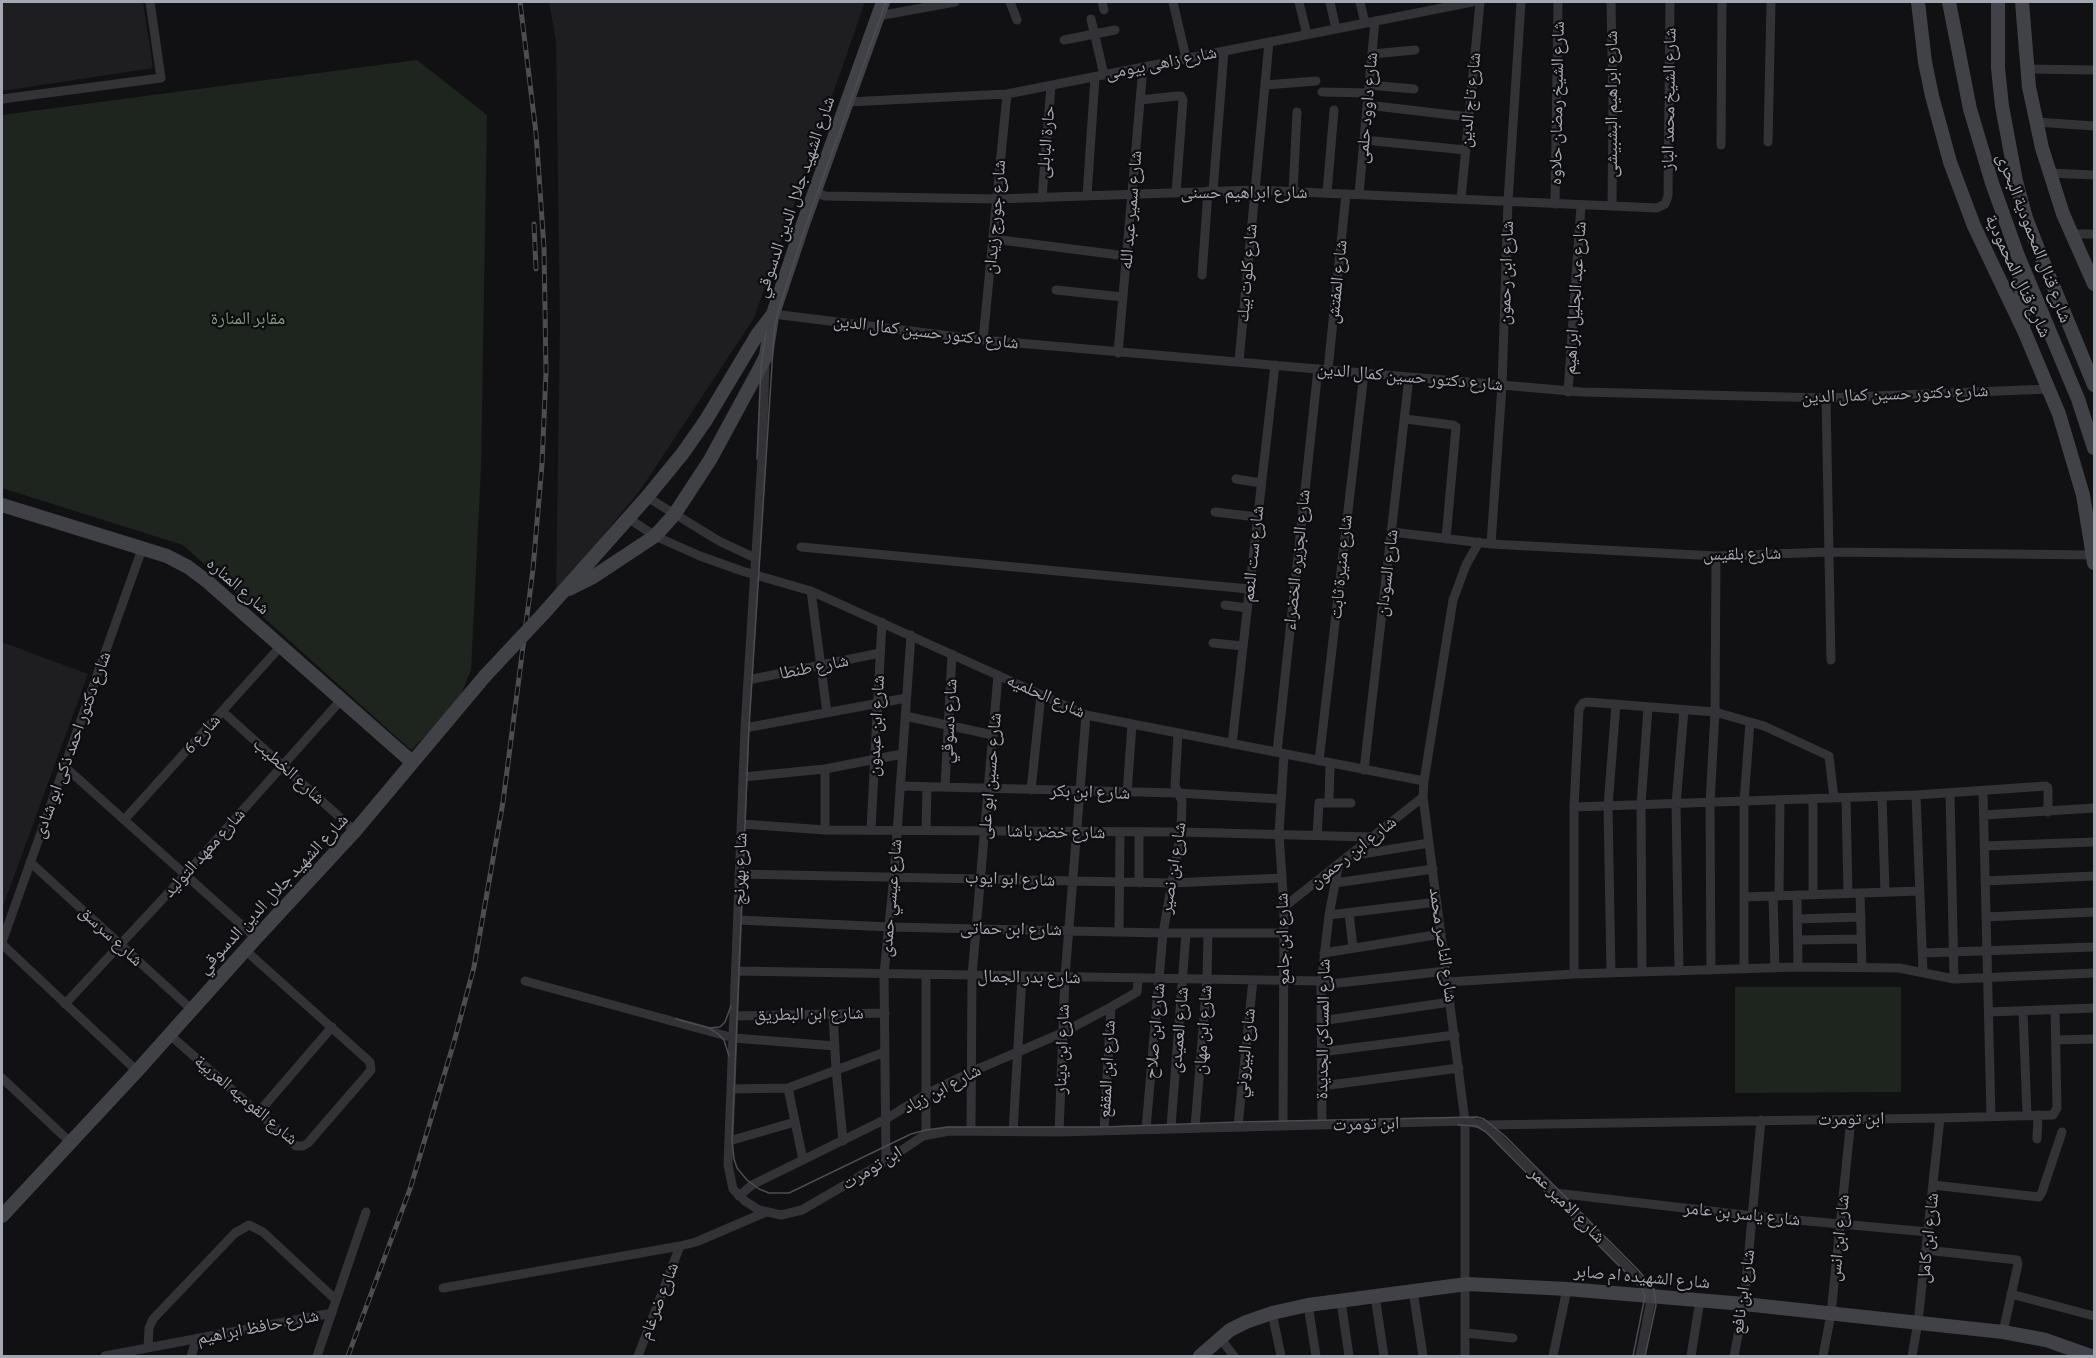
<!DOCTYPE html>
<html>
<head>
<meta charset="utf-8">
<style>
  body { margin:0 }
  #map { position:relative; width:2096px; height:1358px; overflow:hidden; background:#111113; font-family:"Alegreya Sans",sans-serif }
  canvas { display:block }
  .frame { position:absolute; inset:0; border:3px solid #a4a8b2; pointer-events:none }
</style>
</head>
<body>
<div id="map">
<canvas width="2096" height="1358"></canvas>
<div class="frame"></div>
</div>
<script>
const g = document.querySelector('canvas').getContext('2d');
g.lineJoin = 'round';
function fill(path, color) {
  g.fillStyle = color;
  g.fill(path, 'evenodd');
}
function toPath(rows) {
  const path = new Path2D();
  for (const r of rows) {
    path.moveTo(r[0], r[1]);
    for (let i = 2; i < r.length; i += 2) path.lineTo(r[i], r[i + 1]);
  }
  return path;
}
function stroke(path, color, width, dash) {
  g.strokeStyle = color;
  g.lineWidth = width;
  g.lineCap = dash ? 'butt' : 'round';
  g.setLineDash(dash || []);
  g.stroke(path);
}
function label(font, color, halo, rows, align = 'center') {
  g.font = font + ' "Alegreya Sans","Noto Naskh Arabic",sans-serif';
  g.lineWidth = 4.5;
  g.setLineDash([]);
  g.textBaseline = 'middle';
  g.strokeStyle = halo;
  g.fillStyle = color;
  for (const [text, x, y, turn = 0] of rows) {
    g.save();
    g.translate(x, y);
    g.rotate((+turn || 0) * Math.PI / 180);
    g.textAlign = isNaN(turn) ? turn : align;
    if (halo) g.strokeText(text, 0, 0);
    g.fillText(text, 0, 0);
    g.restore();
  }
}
const built = toPath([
  [2,2,143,2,153,68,2,91],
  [549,2,865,2,754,318,641,489,556,593,560,324,556,41],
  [2,642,88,674,2,909]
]);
const green = toPath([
  [417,60,487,115,481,468,471,670,457,704,411,750,183,545,2,488,2,115],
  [1735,987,1901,987,1901,1092,1735,1093]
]);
const street = toPath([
  [1010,2,1017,20],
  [1102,2,1104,10],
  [1173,2,1186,58],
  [1299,2,1307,35],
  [1330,2,1336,29],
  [1360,2,1365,23],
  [1611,2,1613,105,1612,206],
  [878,16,955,2],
  [1091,19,1104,75],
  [1064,40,1115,30],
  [1372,54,1415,50],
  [2027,69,2094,70],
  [1265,85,1316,81],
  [1369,85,1414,89],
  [1322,92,1368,93],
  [2,99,161,78,150,2],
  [1140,100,1177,96,1181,96,1183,100,1176,193],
  [848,102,1007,94,1472,2],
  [1367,105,1469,117],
  [2036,122,2094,126],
  [1364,140,1466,150],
  [1768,142,1771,2],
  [1721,145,1722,2],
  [2049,173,2094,175],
  [1213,191,1224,51],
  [815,192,825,196,997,199,1255,190,1657,208,1665,204,1668,196,1670,2],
  [1293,192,1297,112],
  [1327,193,1334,110],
  [1359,194,1375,21],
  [1087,196,1095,77],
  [1042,198,1051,86],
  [1461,199,1480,2],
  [1555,204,1558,2],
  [2071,234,2094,234],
  [993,239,1127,256],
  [1202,275,1208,191],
  [1056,290,1123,297],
  [773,314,983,340,1582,392,1826,398,2049,389],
  [983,340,1007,94],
  [1118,353,1143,67],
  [1239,361,1269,42],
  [765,362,762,458,745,728,728,1165,733,1189,745,1201,759,1210,781,1215,802,1210,886,1161,923,1136,949,1131,1059,1132,1465,1121,1485,1125,1940,1118,2053,1115,2057,1108,2055,1010],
  [1328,370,1346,194],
  [1568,392,1581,205],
  [1826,398,1831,660],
  [1405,419,1453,425,1456,427,1446,539],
  [1236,479,1261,483],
  [647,497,719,541,755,558],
  [1215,512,1257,517],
  [628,518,655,536,700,556,742,571,811,591,1086,715,1424,781],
  [1392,532,1491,544,1716,556,1829,552,2094,555],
  [1491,544,1502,386,1508,201,1521,2],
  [801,547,1249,589],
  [811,591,827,713],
  [1225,605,1247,608],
  [1213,643,1243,646],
  [748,680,880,653],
  [222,711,355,831],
  [905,716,993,735],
  [745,728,906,698],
  [1232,744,1275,365],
  [1277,752,1318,369],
  [1319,761,1364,373],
  [64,766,256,938],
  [825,769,825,830],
  [1364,770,1409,377],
  [743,777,825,769,902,754],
  [900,786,1177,793,1280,799],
  [945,787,952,654],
  [1031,790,1041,695],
  [1983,792,1991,1116],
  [1950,793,1954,979],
  [1127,794,1132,724],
  [1916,795,1923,972],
  [1882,796,1885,892],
  [1846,798,1848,893],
  [1813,799,1813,895],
  [1329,802,1330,763],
  [1574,807,1916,795,2046,786,2048,788,2048,812],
  [1984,815,2094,808],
  [124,820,280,647],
  [742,824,825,830,1181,832,1371,837],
  [871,829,882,622],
  [926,830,927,787],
  [1317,835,1319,803,1351,803],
  [1984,846,2094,842],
  [1350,856,1429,843],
  [30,862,191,1009],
  [739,874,1172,883,1282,878],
  [1985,881,2094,876],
  [1139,883,1139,833],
  [1335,883,1433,869],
  [1860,893,1862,967],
  [1797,895,1798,967],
  [1773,896,1775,968],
  [1779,896,1780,800],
  [1744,897,1920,891],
  [1284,907,1423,797],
  [1349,913,1353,948],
  [1329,915,1437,902],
  [1986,917,2094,912],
  [1797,919,1861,917],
  [738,920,890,927,1163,933,1283,933],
  [1119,931,1120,833],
  [1798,940,1861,939],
  [2,942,142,549],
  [2,944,137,1071],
  [1324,953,1441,934],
  [1922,953,2094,947],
  [1744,969,1744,802,1750,722],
  [1711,970,1710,803,1715,712,1716,556],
  [737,971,1321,981],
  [1679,971,1676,804,1684,710],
  [1642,972,1641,805,1648,707],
  [1611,973,1608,806,1616,704],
  [1574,974,1574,807,1579,709,1583,703,1587,702,1715,712,1764,726,1829,756,1834,798],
  [926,975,926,1134],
  [525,981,734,1038,835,1046],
  [1448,982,1574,974,1798,967,1899,968,1954,979,2094,973],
  [1321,985,1446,971],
  [65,1004,185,875,341,700],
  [2023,1011,2027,1115],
  [1989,1012,2094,1008],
  [833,1014,836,1069,843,1141],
  [734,1016,885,1013],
  [1321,1021,1450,1002],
  [169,1034,296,1146,303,1146,308,1143,366,1076,371,1070,370,1062,245,950],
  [2056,1040,2094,1039],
  [1321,1052,1455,1035],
  [2,1078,70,1142],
  [1322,1086,1459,1068],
  [788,1088,803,1160],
  [731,1089,788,1088,885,1052],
  [258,1113,332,1027],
  [1283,1125,1284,907,1279,834,1284,754],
  [1322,1125,1321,985,1329,915,1339,863],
  [1485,1125,1555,1193,1650,1291,1651,1300,1640,1356],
  [1238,1126,1253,980],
  [1171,1127,1186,933],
  [1195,1127,1207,980,1208,933],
  [971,1129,972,976,998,675],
  [1146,1129,1163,933,1181,832,1182,801,1175,786,1178,733],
  [1104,1131,1111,1007],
  [1013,1132,1022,977],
  [1059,1132,1065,977,1086,715],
  [2037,1139,2038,1115],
  [729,1141,795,1122],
  [886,1161,884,974,894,876,911,635],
  [1933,1185,2039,1197,2042,1192,2062,1132],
  [1555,1193,1753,1216,1928,1232],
  [739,1196,752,1185,886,1119,926,1094,971,1072,1062,1033,1111,1007,1137,992,1138,979],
  [1926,1250,2017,1260,2018,1264,2003,1332],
  [443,1288,680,1246,696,1242,766,1212],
  [1413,1291,1423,1356],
  [2011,1294,2094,1316],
  [1375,1296,1384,1356],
  [1341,1301,1349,1356],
  [1308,1305,1316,1356],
  [1272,1313,1281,1356],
  [1466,1333,1513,1338],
  [1220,1338,1234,1356],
  [148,1348,149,1328,153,1319,235,1233,249,1225,263,1232,336,1300],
  [105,1356,332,1313],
  [191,1356,197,1338],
  [317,1356,366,1212],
  [638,1356,680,1246],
  [1465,1356,1465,1121,1423,797,1424,781,1453,600,1466,565,1479,542],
  [1553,1356,1567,1289],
  [1691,1356,1700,1300],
  [1734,1356,1744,1304,1761,1120],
  [1823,1356,1831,1314,1851,1119],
  [1912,1356,1918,1322,1940,1118]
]);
const secondary = toPath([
  [1918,2,1925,62,1932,96,1950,162,1974,226,2025,333,2059,414,2083,495,2094,563],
  [1949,2,1970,109,1992,183,2018,256,2078,399,2094,448],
  [1998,2,1998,68,2002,106,2016,181,2026,218,2040,254,2094,385],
  [2022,2,2029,87,2042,148,2063,214,2094,284],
  [2019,267,2024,323],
  [2,505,167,556,188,567,208,582,412,762],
  [569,589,593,577,655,536,674,515,710,460,761,366,766,356,772,317],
  [544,613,647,497,683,453,706,420,757,335,773,314,802,227,883,2],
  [2,1216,137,1071,256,938,355,831,485,676],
  [1200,1356,1230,1330,1246,1322,1272,1313,1308,1305,1467,1284,1567,1289,1744,1304,2003,1332,2046,1340,2091,1356]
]);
const tram = toPath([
  [886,2,805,228,777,315,774,333,749,727,732,1140,734,1159,737,1168,747,1180,759,1189,769,1193,789,1193,911,1134,926,1130,948,1127,1104,1127,1238,1122,1477,1117,1484,1119,1506,1137,1639,1271,1654,1289,1656,1305,1645,1356],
  [757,459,761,366,766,333],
  [676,1019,709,1028,718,1034,724,1040,729,1056],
  [709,1028,720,1027,725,1022,731,1006],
  [1458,1125,1476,1126,1486,1132,1642,1289,1645,1296,1633,1356]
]);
const rail = toPath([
  [534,224,536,269],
  [348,1356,410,1189,454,1042,474,967,503,802,533,569,542,464,546,372,544,248,536,133,520,2]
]);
const secondaryBridge = toPath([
  [485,676,544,613]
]);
const streetNames = [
  ["شارع زاهى بيومى",1161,63,-11],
  ["شارع الشيخ محمد الباز",1669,99,-89],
  ["شارع تاج الدين",1470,100,-84],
  ["شارع الشيخ رمضان حلاوه",1557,103,-89],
  ["شارع ابراهيم البشبيشى",1612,104,-90],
  ["شارع داوود حلمى",1367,108,-85],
  ["حارة البابلى",1046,142,-85],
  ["شارع ابراهيم حسنى",1244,193],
  ["شارع الشهيد جلال الدين الدسوقي",795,197,-71],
  ["شارع سمير عبد الله",1131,210,-85],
  ["شارع جورج زيدان",995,217,-85],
  ["شارع قنال المحمودية البحرى",2034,238,69],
  ["شارع كلوت بيك",1247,273,-85],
  ["شارع ابن رحمون",1506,273,-88],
  ["شارع قنال المحمودية",2018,276,65],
  ["شارع المفتش",1337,282,-84],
  ["شارع عبد الجليل ابراهيم",1575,298,-86],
  ["شارع دكتور حسين كمال الدين",926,332,7],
  ["شارع دكتور حسين كمال الدين",1410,377,5],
  ["شارع دكتور حسين كمال الدين",1895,394,-2],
  ["شارع ست النعم",1253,554,-84],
  ["شارع بلقيس",1742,554,-1],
  ["شارع الجزيره الخضراء",1297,560,-84],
  ["شارع منيرة ثابت",1341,567,-84],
  ["شارع السودان",1387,573,-83],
  ["شارع المناره",238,586,41],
  ["شارع طنطا",814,667,-11],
  ["شارع الحلميه",1046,696,24],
  ["شارع دسوقي",949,721,-87],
  ["شارع ابن عبدون",876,726,-87],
  ["شارع 6",202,734,-48],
  ["شارع دكتور احمد ذكى ابو شادى",72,745,-70],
  ["شارع الخطيب",289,771,42],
  ["شارع حسين ابو على",990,776,-85],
  ["شارع ابن بكر",1090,792,2],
  ["شارع خضر باشا",1056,832,1],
  ["شارع ابن رحمون",1353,852,-38],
  ["شارع معهد التوليد",204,853,-48],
  ["شارع ابن نصير",1173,868,-81],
  ["شارع بهرنج",740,869,-88],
  ["شارع ابو ايوب",1010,879,2],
  ["شارع الشهيد جلال الدين الدسوقي",273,894,-47],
  ["شارع عيسي حمدى",891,898,-85],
  ["شارع ابن حماتى",1011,929,1],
  ["شارع سرسق",111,936,43],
  ["شارع ابن جامع",1283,939,-91],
  ["شارع الناصر محمد",1443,945,82],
  ["شارع بدر الجمال",1029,977,1],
  ["شارع ابن البطريق",809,1014,-1],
  ["شارع المساكن الجديدة",1323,1029,-89],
  ["شارع العميدى",1179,1030,-85],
  ["شارع ابن مهان",1203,1030,-86],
  ["شارع ابن صلاح",1155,1031,-85],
  ["شارع ابن دينار",1062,1049,-88],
  ["شارع البيروني",1245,1053,-84],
  ["شارع ابن المقفع",1107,1069,-87],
  ["شارع ابن زياد",942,1089,-28],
  ["شارع القوميه العربية",246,1100,40],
  ["ابن تومرت",1851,1119,-1],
  ["ابن تومرت",1366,1124,-2],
  ["ابن تومرت",872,1168,-32],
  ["شارع الامير عمر",1567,1205,45],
  ["شارع ياسر بن عامر",1742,1214,6],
  ["شارع ابن انس",1839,1238,-84],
  ["شارع ابن كامل",1928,1238,-84],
  ["شارع الشهيده ام صابر",1642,1277,5],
  ["شارع ابن نافع",1743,1292,-82],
  ["شارع ضرغام",659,1301,-69],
  ["شارع حافظ ابراهيم",258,1327,-11]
];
const parkNames = [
  ["مقابر المنارة",248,319]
];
fill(built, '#1e1e20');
fill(green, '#1e251f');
stroke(street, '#333337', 9);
stroke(secondary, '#414247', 14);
stroke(tram, '#4c4d52', 1.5);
stroke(rail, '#4c4d52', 5);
stroke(rail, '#0d0c0e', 3, [9]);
stroke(secondaryBridge, '#414247', 14);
label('18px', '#a4a8b2', '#0d0c0e', streetNames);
label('18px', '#7d9b80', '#0d0c0e', parkNames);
</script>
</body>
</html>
